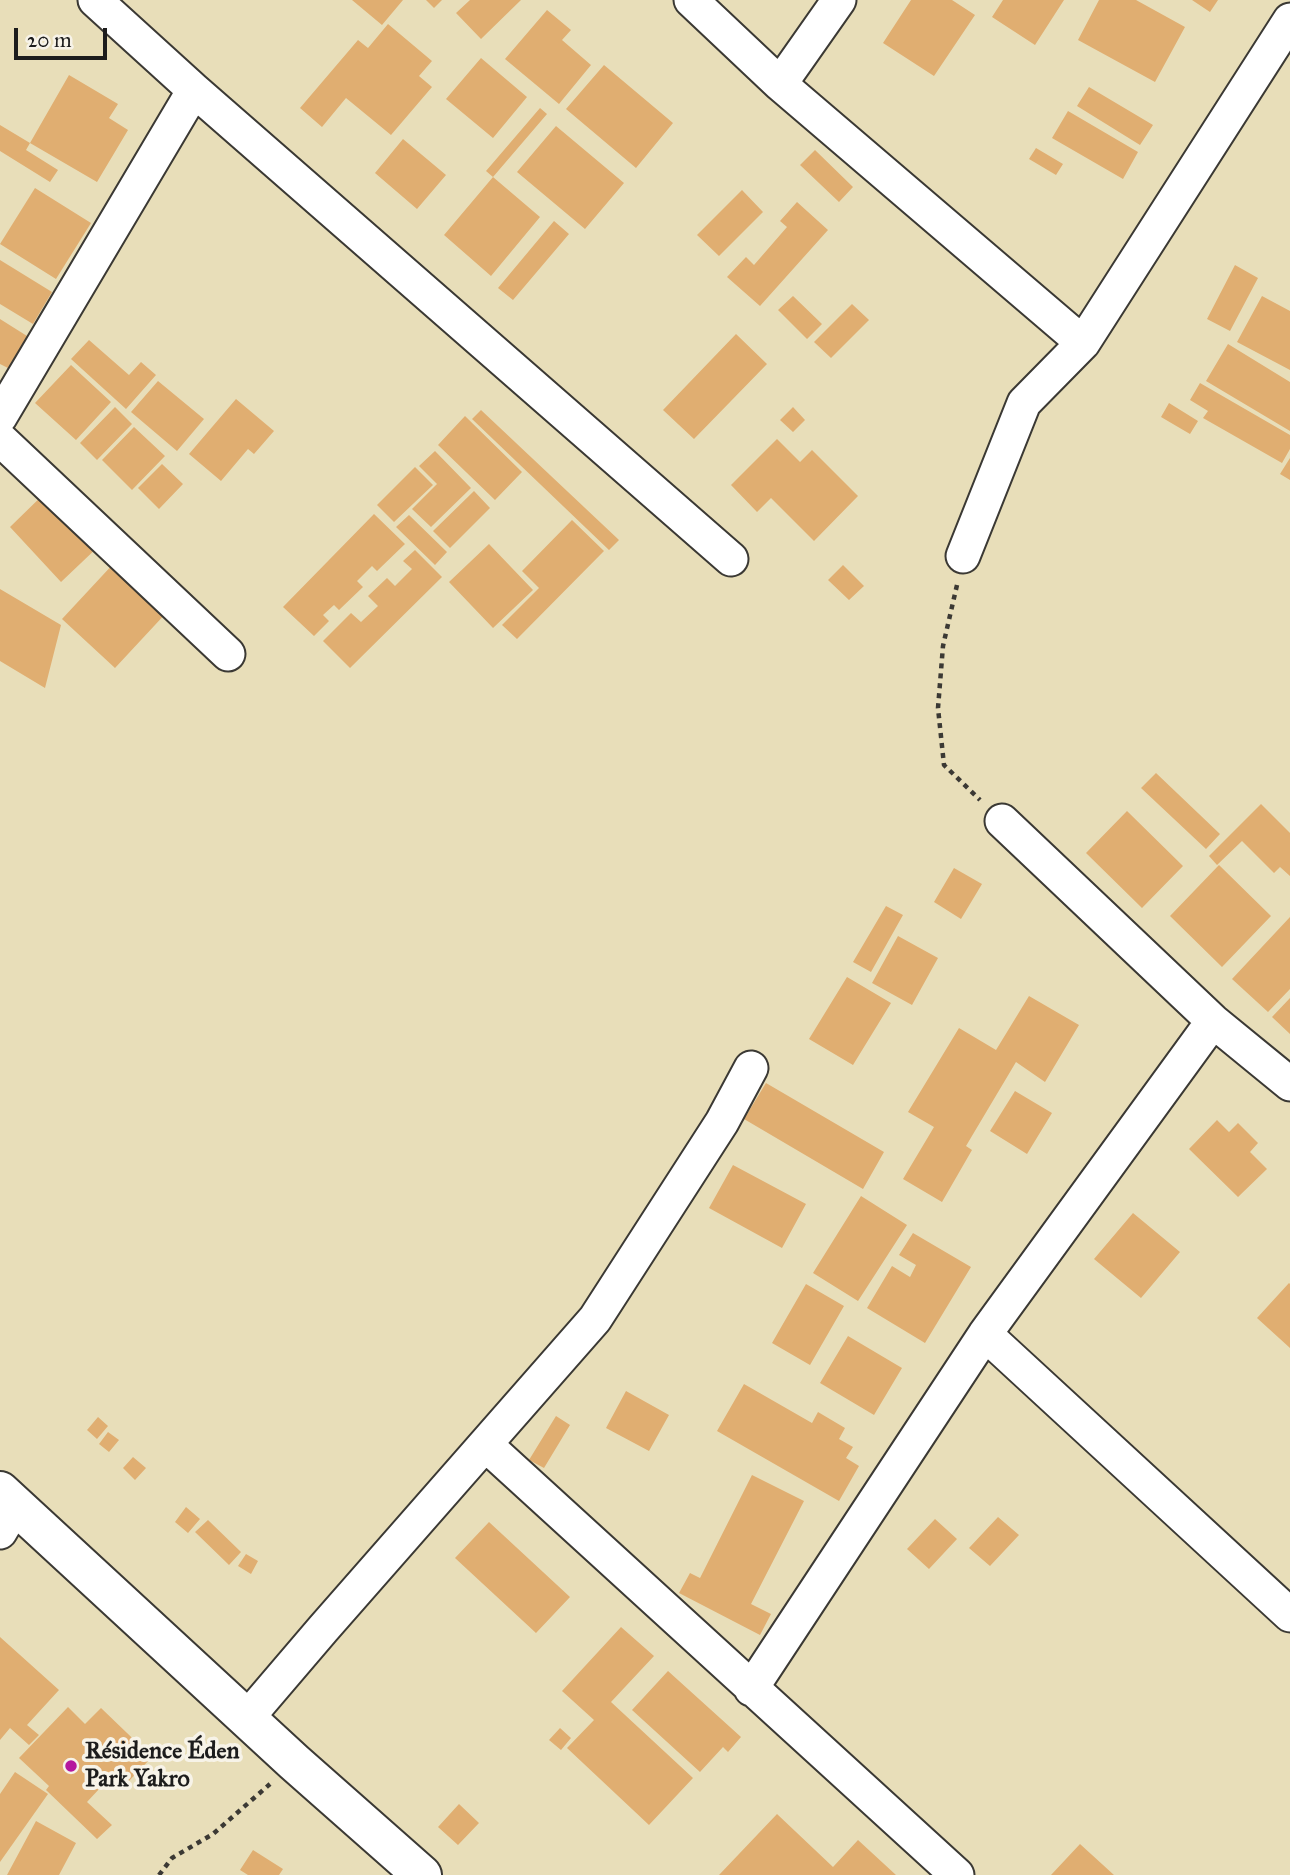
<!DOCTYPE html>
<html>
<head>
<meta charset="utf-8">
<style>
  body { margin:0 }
  #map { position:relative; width:1290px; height:1875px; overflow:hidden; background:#e8deb9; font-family:"IM FELL Great Primer",serif }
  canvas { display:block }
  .scale { position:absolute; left:14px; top:28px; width:93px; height:32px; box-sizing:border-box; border:4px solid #1c1c1c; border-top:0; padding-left:9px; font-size:21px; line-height:24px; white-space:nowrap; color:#1c1c1c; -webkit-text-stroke:5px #f7f3e8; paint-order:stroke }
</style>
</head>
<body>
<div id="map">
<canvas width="1290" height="1875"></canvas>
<div class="scale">20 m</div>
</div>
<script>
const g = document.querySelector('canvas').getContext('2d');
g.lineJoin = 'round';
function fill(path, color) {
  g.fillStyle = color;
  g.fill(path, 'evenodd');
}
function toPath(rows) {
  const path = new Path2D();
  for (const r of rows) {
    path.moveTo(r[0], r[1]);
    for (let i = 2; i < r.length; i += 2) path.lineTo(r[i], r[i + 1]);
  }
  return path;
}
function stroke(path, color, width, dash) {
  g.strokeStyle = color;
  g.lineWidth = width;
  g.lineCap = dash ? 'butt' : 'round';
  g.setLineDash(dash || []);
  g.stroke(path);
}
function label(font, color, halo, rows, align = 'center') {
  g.font = font + ' "IM FELL Great Primer",serif';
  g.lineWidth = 7;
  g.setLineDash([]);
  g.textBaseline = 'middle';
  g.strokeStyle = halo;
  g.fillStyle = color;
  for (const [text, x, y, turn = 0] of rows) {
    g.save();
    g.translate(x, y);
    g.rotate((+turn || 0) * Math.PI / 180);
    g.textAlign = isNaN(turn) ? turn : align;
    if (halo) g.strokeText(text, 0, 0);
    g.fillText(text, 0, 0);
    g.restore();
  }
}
const building = toPath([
  [352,0,403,0,382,25],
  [426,0,442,0,434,8],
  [470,0,521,0,481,39,456,13],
  [911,0,952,0,975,15,934,76,883,43],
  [1003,0,1064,0,1035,45,992,17],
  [1099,0,1136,0,1185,27,1155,82,1078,40],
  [1192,0,1218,0,1210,12],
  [547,10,571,30,562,40,591,65,559,104,505,59],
  [388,24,432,61,419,76,432,87,391,135,346,98,322,127,300,108,358,40,368,48],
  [481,58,527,97,493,138,446,99],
  [604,65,673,123,636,168,566,109],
  [69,75,118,104,109,118,128,130,97,182,30,143],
  [1089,87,1153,125,1140,145,1077,106],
  [540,108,547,114,493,177,486,171],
  [1068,111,1138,152,1123,179,1052,138],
  [0,125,30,143,26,150,58,170,50,182,0,151],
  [556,126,624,183,585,229,517,172],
  [403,139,446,175,417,209,375,173],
  [1036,148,1063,164,1056,175,1029,159],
  [815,150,853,187,839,202,800,165],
  [493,177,540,217,491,276,444,235],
  [35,188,91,223,56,279,0,244],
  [742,190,763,212,719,256,697,235],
  [797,202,828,230,760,306,727,277,746,257,754,265,787,227,780,221],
  [554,221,569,234,513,300,498,288],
  [0,260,52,292,33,324,0,304],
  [1235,265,1258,278,1230,331,1207,319],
  [793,296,822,324,807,339,778,310],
  [1262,296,1290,311,1290,370,1237,342],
  [852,304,869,320,831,358,814,342],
  [0,319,27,336,8,368,0,364],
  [736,334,767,364,694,439,663,410],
  [89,340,129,375,141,362,156,375,126,409,71,359],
  [1228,344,1290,382,1290,431,1206,381],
  [71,365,111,402,76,440,35,403],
  [158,381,204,419,177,451,131,412],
  [1200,383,1290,435,1290,449,1282,463,1203,418,1208,411,1190,400],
  [236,399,274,431,254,454,248,449,221,481,189,454],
  [1169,403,1198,421,1190,434,1161,417],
  [115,407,132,424,97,460,80,443],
  [793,407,805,420,793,432,780,420],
  [481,410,619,540,609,550,472,419],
  [465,416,522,472,495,500,438,445],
  [134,427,165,456,132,490,102,460],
  [777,439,800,462,812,450,858,496,814,541,771,498,757,512,731,485],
  [435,451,471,488,431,527,412,509,437,484,419,466],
  [1290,458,1290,480,1280,474],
  [162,464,183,484,159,509,138,488],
  [415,467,433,485,394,522,377,505],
  [50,488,101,544,61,582,10,527],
  [474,491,490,508,450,548,433,531],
  [374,514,405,544,377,571,372,566,357,581,363,587,339,610,334,605,323,615,329,621,314,636,283,607],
  [409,515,447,552,435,565,396,527],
  [572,520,604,551,517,639,502,625,539,588,522,571],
  [489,544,533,590,493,628,449,582],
  [415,550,442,577,350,668,323,641,351,613,361,622,378,606,368,596,387,578,395,586,412,569,403,561],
  [115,562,168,611,115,668,62,619],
  [843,565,864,586,849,600,828,580],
  [0,589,61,625,45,688,0,661],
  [1156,773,1220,834,1206,849,1141,788],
  [1261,804,1290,833,1290,876,1280,867,1274,873,1242,841,1217,865,1209,856],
  [1127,811,1183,866,1142,908,1086,853],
  [1219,865,1271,916,1222,967,1170,916],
  [954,868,982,884,961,919,934,902],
  [886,906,903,915,871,972,853,962],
  [1290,917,1290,989,1268,1012,1232,979],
  [898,936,938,958,912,1005,872,983],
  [847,977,891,1003,853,1065,809,1039],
  [1029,996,1079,1025,1045,1082,1016,1062,966,1146,972,1150,942,1202,903,1179,934,1127,908,1112,959,1028,996,1050],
  [1290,998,1290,1034,1272,1017],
  [766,1083,884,1152,863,1189,744,1119],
  [1015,1091,1052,1113,1027,1154,990,1131],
  [1217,1120,1229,1132,1238,1123,1258,1143,1250,1152,1267,1169,1238,1197,1189,1149],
  [733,1165,806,1204,782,1248,709,1208],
  [861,1196,907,1225,858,1301,813,1273],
  [1133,1213,1180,1252,1141,1298,1094,1259],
  [913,1233,971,1267,925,1343,867,1308,892,1266,910,1277,916,1265,899,1255],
  [1289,1283,1290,1284,1290,1348,1257,1318],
  [806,1284,844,1306,810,1365,772,1343],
  [848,1336,902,1368,874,1415,820,1383],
  [744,1384,812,1423,818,1412,845,1428,839,1439,853,1447,846,1458,859,1466,839,1501,717,1431],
  [626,1391,669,1415,649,1451,606,1428],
  [556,1416,570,1425,544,1468,529,1460],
  [98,1417,108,1426,97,1439,87,1430],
  [108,1432,119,1440,109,1452,99,1444],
  [133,1457,146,1468,135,1480,123,1468],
  [752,1475,804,1501,751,1604,771,1614,760,1635,679,1593,690,1573,700,1578],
  [186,1507,200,1519,188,1533,175,1522],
  [998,1517,1019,1535,990,1566,969,1548],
  [935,1519,957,1539,929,1569,907,1549],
  [208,1520,241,1552,229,1565,195,1532],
  [489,1522,570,1597,536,1633,455,1558],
  [246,1554,258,1561,251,1574,238,1566],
  [621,1627,654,1656,611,1702,693,1778,649,1825,567,1748,594,1720,562,1691],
  [0,1637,59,1690,27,1725,39,1735,29,1745,10,1728,0,1740],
  [668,1671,741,1737,728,1752,723,1747,700,1772,632,1710],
  [68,1707,85,1724,101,1708,152,1757,126,1784,114,1773,87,1802,112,1825,97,1839,46,1790,49,1786,19,1758],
  [560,1728,571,1738,561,1750,549,1740],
  [15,1772,48,1794,0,1862,0,1794],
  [459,1804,479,1823,458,1845,438,1827],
  [777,1814,833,1867,858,1840,896,1875,719,1875],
  [36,1821,76,1843,59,1875,7,1875],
  [1080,1844,1114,1875,1051,1875],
  [253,1850,283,1869,279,1875,248,1875,240,1870]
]);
const path = toPath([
  [957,585,943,646,938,708,944,765,980,800],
  [159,1875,172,1858,213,1834,270,1784]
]);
const minor = toPath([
  [95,0,194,90,731,559],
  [691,0,780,84,1083,343],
  [780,84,839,0],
  [0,417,194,90],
  [0,439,228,654],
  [963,556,1024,403,1083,343,1290,20],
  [1002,821,1213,1021,1290,1084],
  [985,1334,1290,1615],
  [486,1445,957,1875],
  [0,1532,16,1505],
  [751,1689,985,1334,1213,1021],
  [247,1718,323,1629,595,1319,722,1122,751,1068]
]);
const tertiary = toPath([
  [0,1491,294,1762,422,1875]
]);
const markers = [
  [71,1766,7,"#b5179e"]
];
const poiNames = [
  ["Résidence Éden",85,1752],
  ["Park Yakro",85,1780]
];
fill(building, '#e0ae71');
stroke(minor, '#3b3934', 37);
stroke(tertiary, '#3b3934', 42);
stroke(path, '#3b3934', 4.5, [5, 5]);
stroke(minor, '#fff', 33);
stroke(tertiary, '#fff', 38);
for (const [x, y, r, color] of markers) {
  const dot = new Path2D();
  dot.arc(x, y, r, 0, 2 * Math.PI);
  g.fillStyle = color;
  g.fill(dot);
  stroke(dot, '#f7f3e8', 2.5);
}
label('bold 24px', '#1c1c1c', '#f7f3e8', poiNames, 'left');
</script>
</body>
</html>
